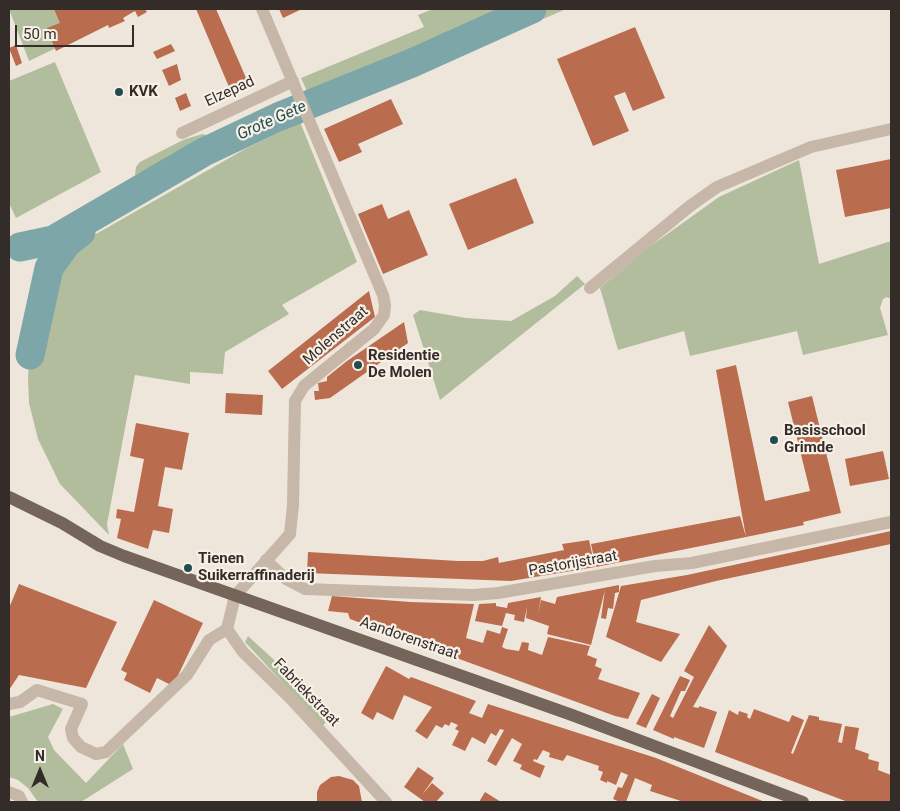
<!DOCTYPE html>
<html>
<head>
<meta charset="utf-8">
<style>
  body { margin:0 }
  #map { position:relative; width:900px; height:811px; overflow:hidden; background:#efe6db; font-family:Roboto,sans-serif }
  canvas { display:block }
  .frame { position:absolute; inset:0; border:10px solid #342c28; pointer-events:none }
  .north { position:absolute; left:15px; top:746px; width:50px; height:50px; -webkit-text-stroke:4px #f7f0e7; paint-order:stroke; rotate:0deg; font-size:14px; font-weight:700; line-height:20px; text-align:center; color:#342c28 }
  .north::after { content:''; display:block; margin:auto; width:18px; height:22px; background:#342c28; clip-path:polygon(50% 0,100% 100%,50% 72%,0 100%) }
  .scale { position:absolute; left:15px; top:25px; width:119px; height:22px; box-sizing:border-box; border:2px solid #342c28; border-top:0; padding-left:6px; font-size:15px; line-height:18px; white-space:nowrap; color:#342c28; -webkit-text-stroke:4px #f7f0e7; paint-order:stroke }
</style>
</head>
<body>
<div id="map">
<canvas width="900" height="811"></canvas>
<div class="frame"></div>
<div class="north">N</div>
<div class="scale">50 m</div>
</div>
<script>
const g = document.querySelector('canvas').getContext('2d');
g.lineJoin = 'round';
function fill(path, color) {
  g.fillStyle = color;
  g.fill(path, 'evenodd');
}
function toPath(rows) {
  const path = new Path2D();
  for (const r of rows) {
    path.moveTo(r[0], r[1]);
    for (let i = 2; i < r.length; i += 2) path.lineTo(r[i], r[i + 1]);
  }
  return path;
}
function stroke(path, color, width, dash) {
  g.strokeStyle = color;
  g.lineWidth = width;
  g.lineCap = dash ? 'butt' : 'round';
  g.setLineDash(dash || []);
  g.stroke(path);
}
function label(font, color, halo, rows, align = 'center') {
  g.font = font + ' Roboto,sans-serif';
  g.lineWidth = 4.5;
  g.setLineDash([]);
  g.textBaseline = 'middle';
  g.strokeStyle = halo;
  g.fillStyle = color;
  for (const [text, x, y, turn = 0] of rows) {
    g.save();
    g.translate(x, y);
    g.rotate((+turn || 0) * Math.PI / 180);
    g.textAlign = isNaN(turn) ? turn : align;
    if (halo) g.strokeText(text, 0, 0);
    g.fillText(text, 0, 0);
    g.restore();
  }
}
const green = toPath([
  [9,9,137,9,29,61],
  [433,9,566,9,444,62,439,43,310,98,301,78,424,27,418,15],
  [55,62,101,172,16,218,9,203,9,81],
  [300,122,357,262,282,305,289,314,225,352,223,374,190,372,190,384,135,375,107,524,109,535,60,484,38,439,29,403,28,378,31,324,35,310,47,305,51,299,61,260,75,246,245,149],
  [202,134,216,137,185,154,135,175,136,167,140,162,183,140],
  [799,160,819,264,891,241,891,299,887,297,883,299,880,308,888,335,803,355,797,331,690,356,684,331,618,350,600,288,645,250,719,197],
  [577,276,585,284,440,400,413,315,420,310,466,318,511,321,555,296],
  [248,636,332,713,323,726,245,642],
  [53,704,63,709,48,737,54,750,86,783,123,744,133,769,81,802,38,802,28,788,18,780,9,777,9,717]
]);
const river = toPath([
  [20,247,53,240,204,152,278,117,412,63,532,9],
  [30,355,49,268,67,243,81,232]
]);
const building = toPath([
  [54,9,145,9,147,12,138,17,135,11,123,18,125,21,109,28,108,25,56,51,47,28,60,23],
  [196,9,216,9,250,87,232,94],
  [279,9,302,9,283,18],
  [635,27,665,98,633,111,625,92,614,96,629,131,593,146,557,59],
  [171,44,175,51,157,59,153,52],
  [16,45,22,63,16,66,9,48],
  [177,64,181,80,169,86,162,70],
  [186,93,191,106,180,111,175,98],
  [391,99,403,124,358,144,362,152,339,162,324,129],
  [891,159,891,208,845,217,836,170],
  [516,178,534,223,468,250,449,204],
  [382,204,388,219,409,210,428,255,383,274,358,214],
  [369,291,375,317,282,389,268,371],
  [404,322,408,343,330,398,315,400,314,391,319,391,318,383,327,381,327,377,347,361],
  [736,365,765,501,810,491,788,402,812,396,841,513,803,522,804,525,746,537,716,370],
  [226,393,263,395,262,415,225,413],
  [136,423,189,433,182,470,165,467,158,506,173,509,169,533,153,530,148,549,117,538,121,519,116,518,117,509,134,512,144,459,130,456],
  [883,451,889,479,850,486,845,459],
  [740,516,746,537,596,567,591,544],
  [891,531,891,544,716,581,641,600,636,622,680,634,661,662,606,637,621,586,687,575],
  [589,540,595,567,511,581,307,573,308,552,458,561,483,561,498,557,499,563,564,550,562,544],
  [19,584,117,622,86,688,19,675,9,690,9,608],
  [619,585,619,592,615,593,613,609,608,608,606,619,601,618,605,590,591,645,547,634,549,626,526,618,527,607,524,622,514,620,515,615,506,613,502,626,475,621,479,604,496,603,496,606,507,608,508,603,541,597,538,615,541,600,555,604,557,597],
  [332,596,410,602,474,604,466,638,483,643,487,630,500,634,502,627,508,629,502,647,506,649,519,651,522,642,529,643,528,650,542,655,548,637,590,646,587,655,597,659,595,666,602,669,598,679,640,693,628,719,615,716,350,619,348,613,328,611],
  [154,600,203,623,173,686,157,678,150,693,124,680,127,673,121,670],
  [709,625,727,646,693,707,699,708,699,706,717,712,704,748,674,737,674,739,653,730,680,676,690,680,685,691,681,691,670,716,673,718,694,677,684,671],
  [386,666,409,679,411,677,476,701,469,713,482,718,488,704,656,758,765,802,684,802,650,791,652,785,635,778,626,802,620,802,613,799,618,787,622,788,628,775,621,772,616,785,607,781,607,783,600,780,603,772,598,770,599,766,567,755,563,761,549,757,550,753,543,750,537,760,534,759,533,761,545,766,540,778,520,769,522,765,513,761,522,744,512,738,496,766,487,761,504,730,500,729,496,736,491,733,485,744,472,737,465,751,452,745,459,731,455,729,458,725,451,722,449,726,445,724,442,728,436,725,427,739,415,731,432,707,404,695,393,720,377,712,373,720,361,713],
  [652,694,660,698,646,728,636,724],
  [754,709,789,722,792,715,804,720,791,753,793,754,809,715,819,717,819,720,842,724,838,742,842,743,845,726,859,728,855,749,869,754,868,759,879,762,878,770,891,775,891,802,848,802,715,752,729,710,738,715,739,711,748,714,747,717,750,719],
  [418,767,434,778,422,795,432,783,444,793,436,802,425,802,404,787],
  [339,776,353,780,359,786,362,802,317,802,317,792,320,785,331,777],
  [485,792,501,802,479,802]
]);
const minor = toPath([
  [262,9,383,295,385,305,384,315,374,329,304,386,295,401,293,505,290,534,235,596,227,629,243,652,291,699,386,802],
  [182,133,293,81],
  [590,288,690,206,717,187,811,147,891,129],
  [266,560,286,579,305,589,473,595,498,593,655,566,692,563,891,522],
  [9,704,20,702,37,690,82,704,71,729,73,738,81,747,96,754,106,752,187,675,209,640,227,629],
  [9,792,19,796,22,802]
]);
const major = toPath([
  [9,497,62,523,100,546,124,556,572,715,803,802]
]);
const markers = [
  [119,92,5,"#214d51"],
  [358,365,5,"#214d51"],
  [774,440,5,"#214d51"],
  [188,568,5,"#214d51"]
];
const poiNames = [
  ["KVK",129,92],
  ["Residentie",368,356],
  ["De Molen",368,373],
  ["Basisschool",784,431],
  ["Grimde",784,448],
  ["Tienen",198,559],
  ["Suikerraffinaderij",198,576]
];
const streetNames = [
  ["Elzepad",230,92,-25],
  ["Molenstraat",336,336,-41],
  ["Pastorijstraat",573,564,-10],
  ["Aandorenstraat",409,639,19],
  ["Fabriekstraat",306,693,46]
];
const waterNames = [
  ["Grote Gete",272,121,-24]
];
fill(green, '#b1bd9d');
stroke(river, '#7da6a9', 29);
fill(building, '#ba6c4e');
stroke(minor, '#c6b7a9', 12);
stroke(major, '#74645a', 12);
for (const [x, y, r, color] of markers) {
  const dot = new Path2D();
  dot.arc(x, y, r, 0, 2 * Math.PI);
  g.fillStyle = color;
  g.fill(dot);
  stroke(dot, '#f7f0e7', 2);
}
label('bold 15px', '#342c28', '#f7f0e7', poiNames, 'left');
label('15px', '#342c28', '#f7f0e7', streetNames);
label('italic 16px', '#214d51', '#f7f0e7', waterNames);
</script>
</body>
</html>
